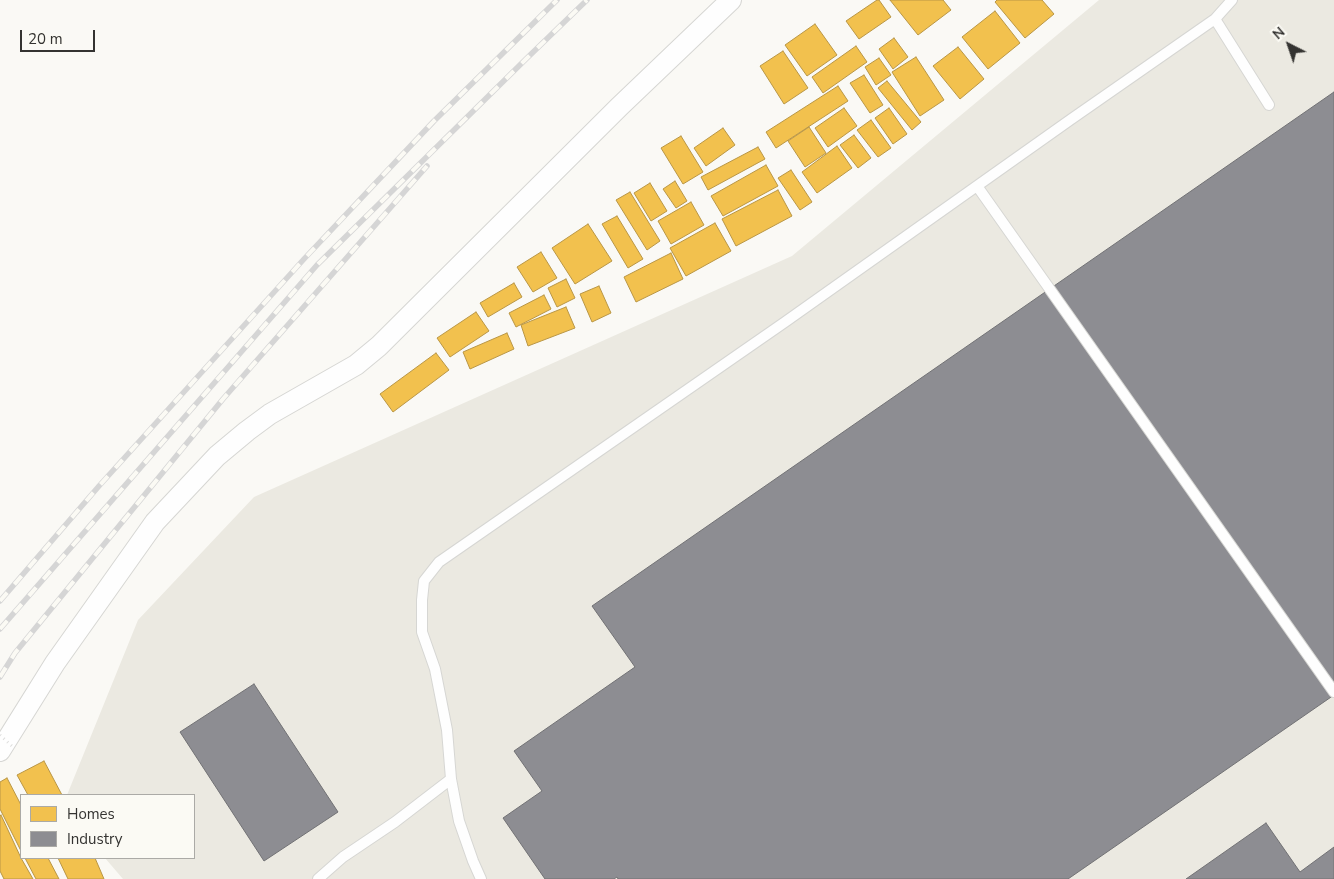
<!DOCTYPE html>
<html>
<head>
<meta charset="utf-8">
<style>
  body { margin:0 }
  #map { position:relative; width:1334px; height:879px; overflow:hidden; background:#faf9f5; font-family:"Nunito Sans",sans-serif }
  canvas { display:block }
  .legend { position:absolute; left:20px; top:794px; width:175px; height:65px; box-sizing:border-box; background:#fbfaf4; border:1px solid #abaaa6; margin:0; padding:6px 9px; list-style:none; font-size:15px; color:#343331 }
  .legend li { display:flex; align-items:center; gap:10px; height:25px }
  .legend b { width:25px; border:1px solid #abaaa6 }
  .north { position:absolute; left:1264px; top:20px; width:50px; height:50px; -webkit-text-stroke:4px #fbfaf4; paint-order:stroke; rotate:319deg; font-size:14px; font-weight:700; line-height:20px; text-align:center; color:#343331 }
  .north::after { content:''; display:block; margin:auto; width:18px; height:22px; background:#343331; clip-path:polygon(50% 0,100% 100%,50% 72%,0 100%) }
  .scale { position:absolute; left:20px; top:30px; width:75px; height:22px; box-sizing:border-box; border:2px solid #343331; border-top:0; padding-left:6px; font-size:15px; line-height:18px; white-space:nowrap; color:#343331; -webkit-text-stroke:4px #fbfaf4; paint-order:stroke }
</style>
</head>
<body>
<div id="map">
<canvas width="1334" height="879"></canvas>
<ul class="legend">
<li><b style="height:14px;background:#f2c14e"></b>Homes</li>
<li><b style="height:14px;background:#8d8d92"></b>Industry</li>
</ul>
<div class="north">N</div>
<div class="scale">20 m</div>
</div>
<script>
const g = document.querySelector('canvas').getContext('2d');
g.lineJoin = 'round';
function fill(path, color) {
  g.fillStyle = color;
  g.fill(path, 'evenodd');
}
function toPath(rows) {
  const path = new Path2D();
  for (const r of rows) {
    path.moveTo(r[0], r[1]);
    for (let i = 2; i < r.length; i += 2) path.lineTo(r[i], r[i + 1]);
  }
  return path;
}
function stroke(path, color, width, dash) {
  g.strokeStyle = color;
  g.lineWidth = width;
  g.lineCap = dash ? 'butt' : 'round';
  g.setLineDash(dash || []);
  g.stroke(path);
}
const built = toPath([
  [1099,0,1334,0,1334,879,123,879,105,858,194,858,194,795,67,795,138,620,254,497,792,256]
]);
const homes = toPath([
  [877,0,879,0,891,17,859,39,846,21,877,0],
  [890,0,943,0,951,10,918,35,890,0],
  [997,0,1042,0,1054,14,1025,38,995,2,997,0],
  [995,11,1020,43,988,69,962,37,995,11],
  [815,24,837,55,807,76,785,45,815,24],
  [894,38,908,57,893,69,879,49,894,38],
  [856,46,867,62,823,93,812,77,856,46],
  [958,47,984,79,960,99,933,66,958,47],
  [783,51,808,88,784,104,760,66,783,51],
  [916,57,944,100,920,116,892,72,916,57],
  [879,58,891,75,876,85,865,67,879,58],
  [864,75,883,105,870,113,850,83,864,75],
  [887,81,921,122,912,130,878,88,887,81],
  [838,86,848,101,776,148,766,132,838,86],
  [844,108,857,126,828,147,815,128,844,108],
  [889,108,907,134,893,144,875,118,889,108],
  [871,120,891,148,878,157,857,130,871,120],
  [809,127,826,153,805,167,788,141,809,127],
  [723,128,735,145,706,166,694,148,723,128],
  [854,135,871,158,858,168,840,145,854,135],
  [681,136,703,172,683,184,661,148,681,136],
  [837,146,852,168,817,193,802,172,837,146],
  [758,147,765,159,708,190,701,177,758,147],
  [766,165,778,186,723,216,711,196,766,165],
  [791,170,812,202,800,210,778,178,791,170],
  [675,181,687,201,676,208,663,189,675,181],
  [650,183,667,211,651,221,634,193,650,183],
  [778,190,792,216,736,246,722,219,778,190],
  [630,192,660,241,647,250,616,200,630,192],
  [691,202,704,225,671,244,658,221,691,202],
  [617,216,643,259,628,268,602,224,617,216],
  [715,223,731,251,686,276,670,248,715,223],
  [588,224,612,261,575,284,552,248,588,224],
  [541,252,557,278,533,292,517,267,541,252],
  [671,253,683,279,636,302,624,277,671,253],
  [566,279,575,298,557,307,548,288,566,279],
  [514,283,522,297,488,317,480,303,514,283],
  [599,286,611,313,592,322,580,294,599,286],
  [544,295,551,309,516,327,509,313,544,295],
  [566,307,575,328,528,346,521,325,566,307],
  [476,312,489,331,450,357,437,338,476,312],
  [507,333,514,349,470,369,463,352,507,333],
  [436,353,449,370,393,412,380,394,436,353],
  [44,761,62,795,28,795,17,775,44,761],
  [7,778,21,805,21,851,0,809,0,782,7,778],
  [1,815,21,858,33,879,4,879,0,871,0,816,1,815],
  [25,858,48,858,59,879,36,879,25,858],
  [58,858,95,858,104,879,68,879,58,858]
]);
const industry = toPath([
  [1334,92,1334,695,1068,879,618,879,617,877,614,879,545,879,503,818,542,791,514,751,635,667,592,606,1334,92],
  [254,684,338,812,264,861,180,732,254,684],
  [1266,823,1300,872,1334,847,1334,879,1186,879,1266,823]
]);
const service = toPath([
  [1215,19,1269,105],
  [977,186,1334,692],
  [318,879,343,857,395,822,451,779],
  [481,879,473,861,459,821,451,779,447,730,435,669,422,632,422,600,424,581,439,562,785,322,1070,120,1215,19,1232,0]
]);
const minor = toPath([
  [0,751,55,663,155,522,217,456,247,431,270,414,356,365,379,346,619,107,731,0]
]);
const rail = toPath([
  [0,601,99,486,304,259,434,121,557,0],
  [0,629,317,265,526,59,587,0],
  [0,677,15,653,223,399,427,166]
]);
const pathBridge = toPath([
  [0,735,14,748]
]);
fill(built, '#ebe9e1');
fill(homes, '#f2c14e');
stroke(homes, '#b99645', 1);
fill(industry, '#8d8d92');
stroke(industry, '#727275', 1);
stroke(service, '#d6d6d3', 12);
stroke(minor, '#d6d6d3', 22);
stroke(service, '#fefefe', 10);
stroke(minor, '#fefefe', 20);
stroke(rail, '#d5d5d5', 5.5);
stroke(rail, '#fbfaf4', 4, [11]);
stroke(pathBridge, '#dededd', 3, [1, 4]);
</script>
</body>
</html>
